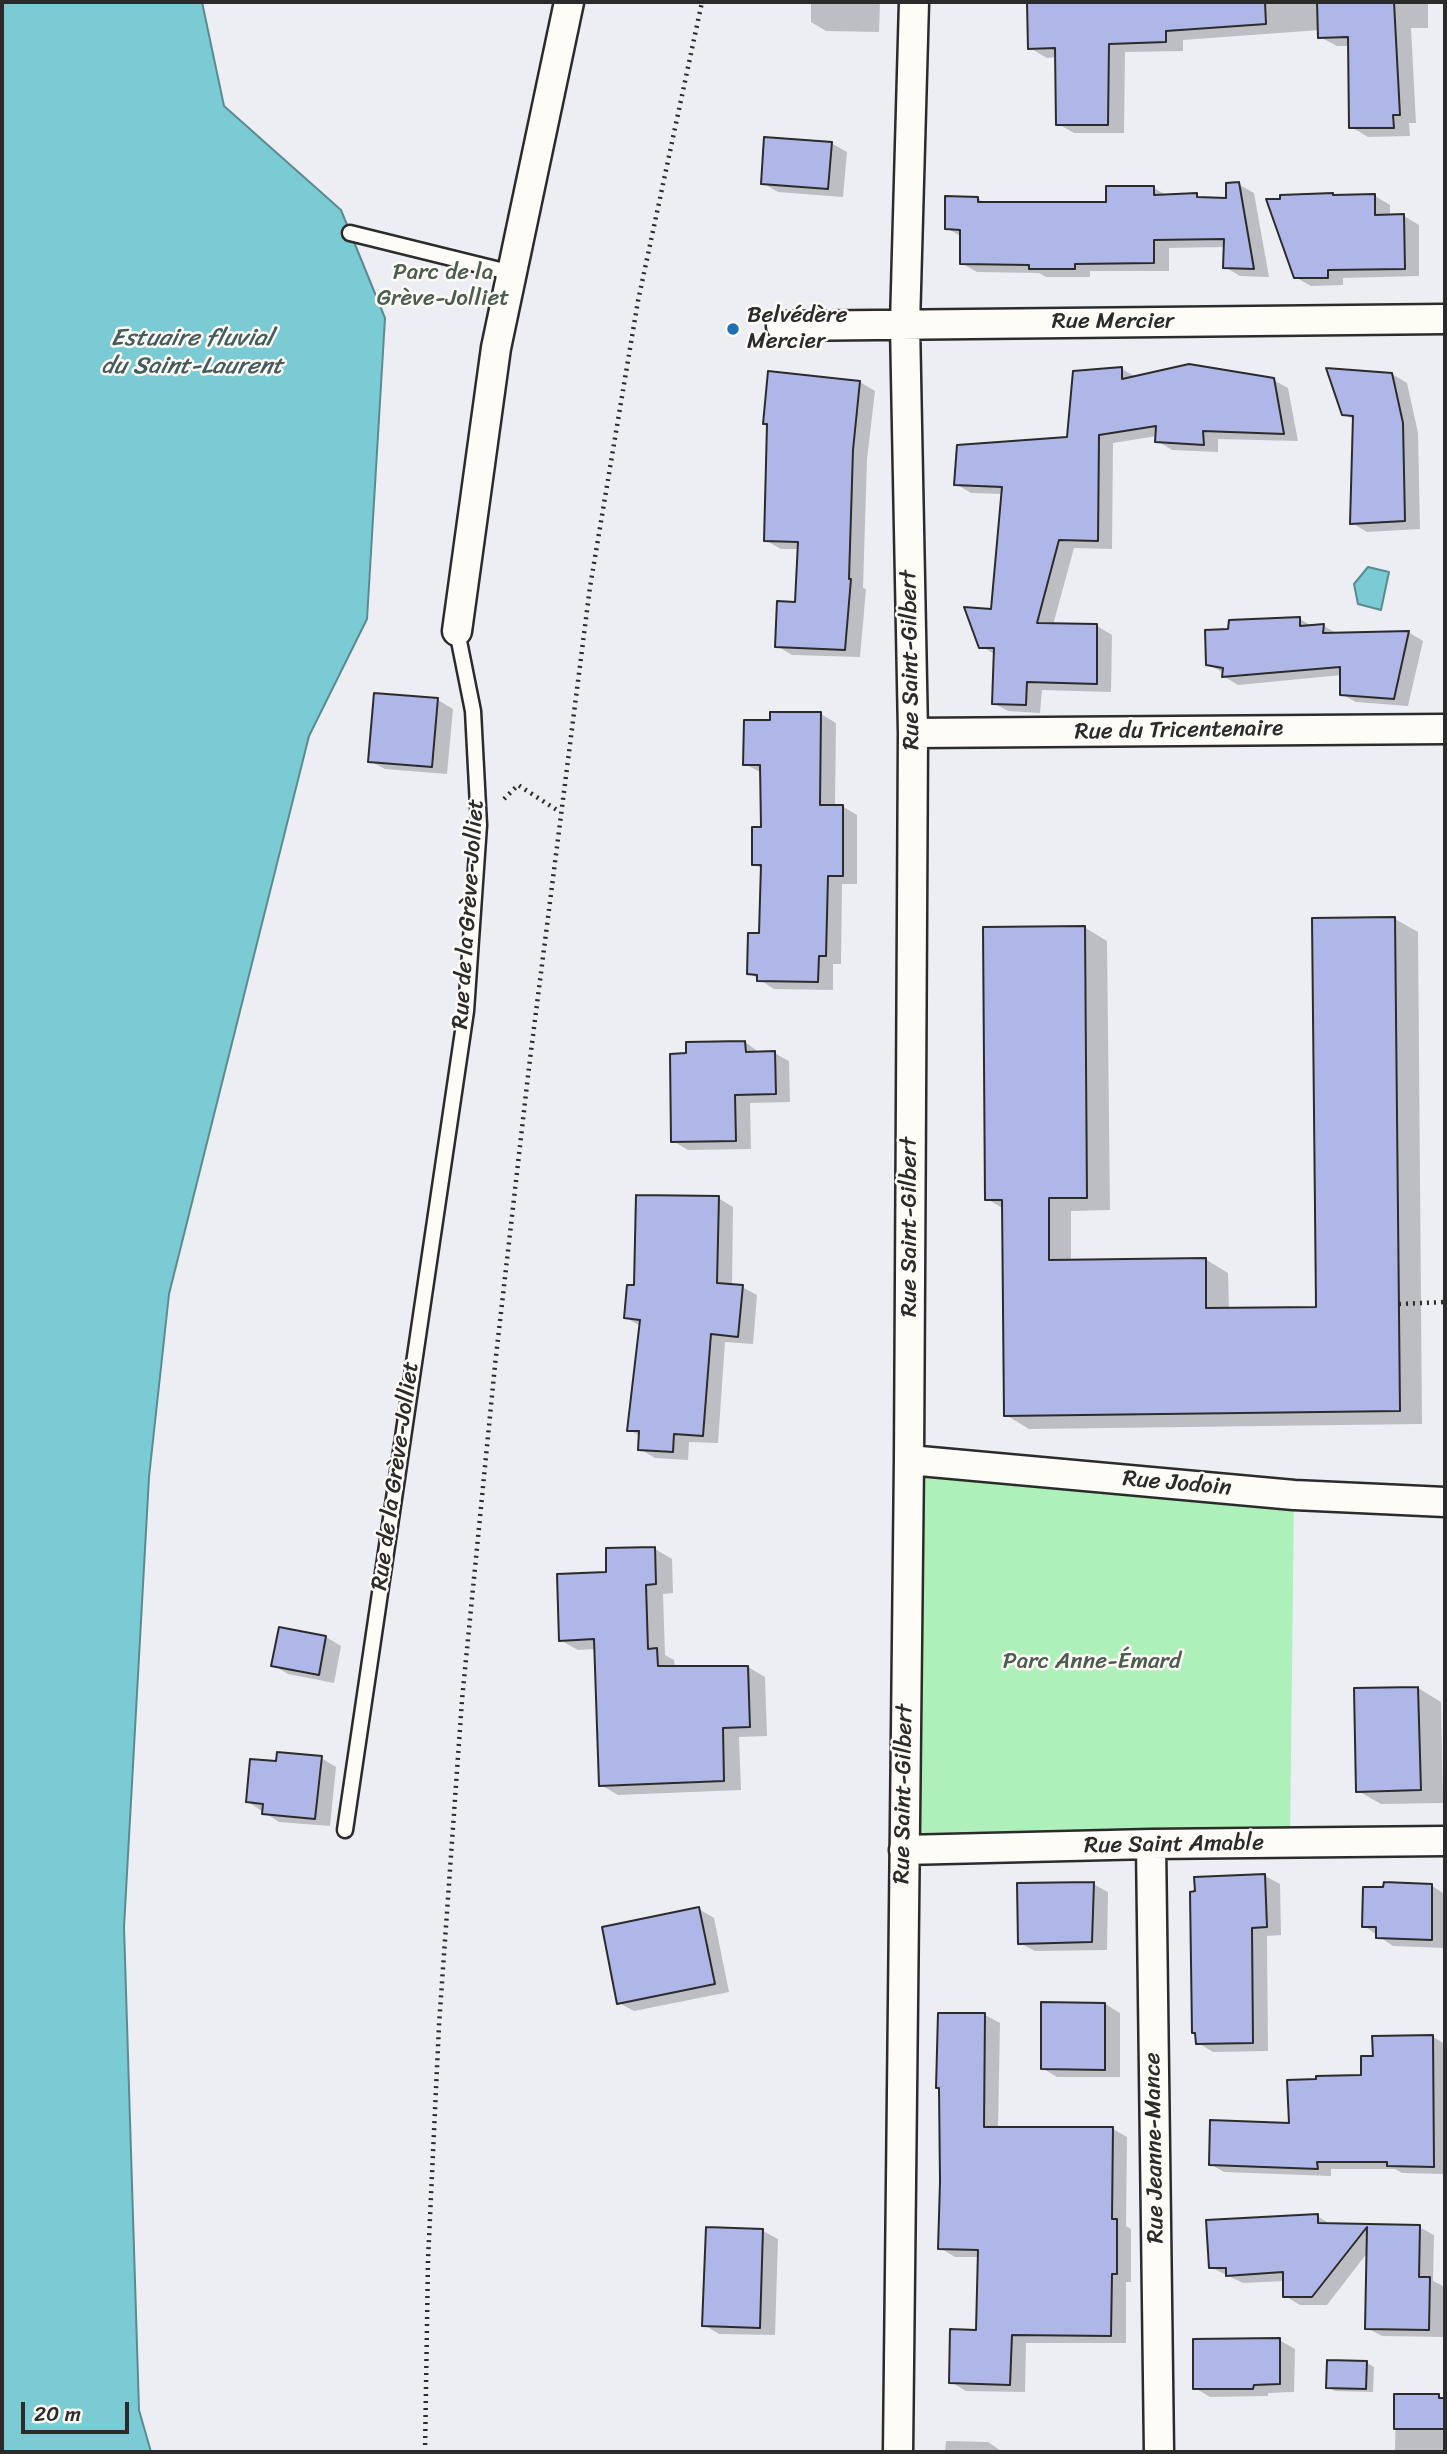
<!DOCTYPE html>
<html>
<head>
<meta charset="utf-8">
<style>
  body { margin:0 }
  #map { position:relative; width:1447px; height:2454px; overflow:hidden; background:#edeef4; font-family:Sriracha,sans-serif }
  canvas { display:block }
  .frame { position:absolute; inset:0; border:4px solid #2b2b2b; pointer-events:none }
  .scale { position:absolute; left:21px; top:2402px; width:108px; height:32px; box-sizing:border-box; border:4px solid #2b2b2b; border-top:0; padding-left:9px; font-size:21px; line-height:24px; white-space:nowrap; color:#2b2b2b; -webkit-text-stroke:5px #fdfcf7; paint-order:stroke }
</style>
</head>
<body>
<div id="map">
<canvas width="1447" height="2454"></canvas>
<div class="frame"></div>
<div class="scale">20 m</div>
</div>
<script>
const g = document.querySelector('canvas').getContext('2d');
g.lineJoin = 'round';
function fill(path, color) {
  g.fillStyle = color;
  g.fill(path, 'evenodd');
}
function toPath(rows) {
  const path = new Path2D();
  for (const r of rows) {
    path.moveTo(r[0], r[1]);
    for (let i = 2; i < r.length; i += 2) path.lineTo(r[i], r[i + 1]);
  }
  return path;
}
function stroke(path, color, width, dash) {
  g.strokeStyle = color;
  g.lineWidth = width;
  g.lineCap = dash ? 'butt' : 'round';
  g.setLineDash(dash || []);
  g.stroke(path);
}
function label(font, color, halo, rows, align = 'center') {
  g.font = font + ' Sriracha,sans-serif';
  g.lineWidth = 5;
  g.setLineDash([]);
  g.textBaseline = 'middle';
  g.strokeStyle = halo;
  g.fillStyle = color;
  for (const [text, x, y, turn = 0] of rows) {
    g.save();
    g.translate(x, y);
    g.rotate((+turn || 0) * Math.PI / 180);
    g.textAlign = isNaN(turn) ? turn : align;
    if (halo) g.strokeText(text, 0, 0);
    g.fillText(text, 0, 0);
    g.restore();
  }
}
const green = toPath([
  [909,1460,1294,1495,1290,1843,904,1850]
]);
const water = toPath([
  [2,2,202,2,224,106,341,210,385,318,367,619,309,736,169,1294,149,1477,124,1927,139,2410,151,2452,2,2452,2,2],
  [1368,567,1389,572,1381,610,1358,604,1354,584,1368,567]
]);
const shadow = toPath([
  [811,2,880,2,879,32,826,31,811,22],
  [1029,2,1428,2,1428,28,1411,28,1416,123,1409,123,1410,136,1368,137,1351,127,1350,46,1337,46,1320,37,1320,30,1183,40,1183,51,1125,52,1124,133,1074,133,1058,124,1057,57,1047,58,1030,48],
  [831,143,847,152,843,197,778,192,763,183],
  [1238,184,1254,193,1269,277,1240,276,1225,267,1225,247,1169,248,1169,271,1090,271,1090,277,1046,277,1039,273,977,272,961,263,962,237,947,228,977,198,987,204,1108,203,1154,188,1168,196,1196,195,1203,199,1227,199],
  [1375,196,1390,205,1390,216,1404,216,1419,225,1419,276,1343,278,1343,285,1311,286,1295,277],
  [1122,369,1136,377,1273,380,1288,388,1298,441,1218,439,1218,452,1172,450,1157,441,1157,436,1113,443,1112,549,1074,548,1053,625,1097,626,1112,635,1111,692,1042,690,1040,713,1008,711,993,703,996,655,981,646,993,611,1004,494,971,493,956,484,1068,439],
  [1392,374,1407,383,1418,433,1420,529,1367,532,1352,523,1355,420,1344,414],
  [860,382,875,391,867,459,863,588,866,589,860,657,792,655,777,646,797,603,799,549,781,549,765,540,769,426,764,423],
  [1300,619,1313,627,1324,626,1338,634,1408,632,1423,641,1408,706,1356,702,1341,694,1342,675,1238,685,1223,676,1224,673,1207,664,1229,631],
  [438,700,453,709,447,774,385,769,370,761],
  [821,714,836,723,835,807,842,806,857,815,857,884,842,884,841,964,833,964,833,990,774,989,749,973,761,935,762,869,754,864,763,829,762,773,745,764,772,722],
  [1395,919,1418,932,1422,1424,1029,1429,1006,1415,1004,1209,987,1199,1084,927,1107,941,1110,1210,1071,1211,1071,1261,1205,1259,1228,1273,1229,1309,1318,1308],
  [745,1042,760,1053,774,1053,789,1061,790,1102,750,1103,751,1149,688,1150,673,1141,688,1054],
  [718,1198,733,1207,732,1286,742,1287,757,1295,753,1344,725,1342,718,1443,689,1442,688,1460,655,1458,640,1449,641,1436,629,1430,641,1326,626,1318,636,1287],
  [655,1549,672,1559,673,1593,663,1594,665,1655,674,1660,675,1667,748,1667,765,1677,767,1736,739,1737,741,1790,618,1795,601,1785,596,1649,578,1650,560,1640,608,1574],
  [326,1637,341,1646,334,1683,288,1674,273,1665],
  [1418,1688,1441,1702,1443,1803,1381,1804,1358,1791],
  [321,1758,336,1767,330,1826,279,1822,248,1802,277,1763],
  [1265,1876,1280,1884,1281,1935,1267,1936,1268,2051,1213,2052,1198,2043],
  [1093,1884,1108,1892,1107,1950,1035,1951,1020,1943],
  [1432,1886,1445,1894,1445,1948,1393,1946,1364,1926],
  [699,1909,714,1918,729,1992,634,2011,619,2003],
  [1105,2004,1120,2013,1120,2077,1057,2077,1042,2068],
  [985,2015,1000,2023,998,2129,1113,2129,1127,2137,1126,2226,1131,2229,1131,2282,1126,2282,1126,2343,1026,2343,1025,2392,966,2391,951,2382,978,2331,980,2257,955,2257,940,2248],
  [1433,2037,1445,2044,1445,2174,1402,2173,1395,2169,1331,2169,1331,2176,1224,2172,1210,2164,1290,2125,1363,2077,1375,2058],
  [1317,2216,1332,2225,1419,2227,1434,2235,1433,2281,1445,2287,1444,2337,1382,2336,1367,2328,1368,2252,1327,2305,1300,2305,1285,2296,1285,2281,1243,2283,1210,2267],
  [763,2231,778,2239,775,2335,719,2334,704,2325],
  [1279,2340,1295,2349,1294,2392,1268,2393,1268,2396,1210,2397,1195,2388],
  [1367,2363,1374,2367,1373,2392,1335,2391,1328,2387],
  [1396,2396,1439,2396,1445,2400,1445,2452,1395,2452],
  [946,2441,988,2442,1003,2452,945,2452]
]);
const building = toPath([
  [1027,2,1265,2,1266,24,1166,31,1166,42,1109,44,1108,125,1056,125,1055,48,1028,49,1027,2],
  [1317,2,1394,2,1400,115,1393,115,1394,128,1349,128,1348,37,1318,38,1317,2],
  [764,137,832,142,828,189,761,184,764,137],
  [1239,182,1254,269,1223,268,1224,239,1154,240,1154,263,1075,264,1075,269,1029,269,1029,265,960,264,960,230,945,229,945,196,978,197,978,202,1106,202,1106,186,1154,186,1154,195,1197,193,1197,197,1226,198,1226,183,1239,182],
  [1333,193,1333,195,1375,194,1375,215,1404,214,1405,269,1328,270,1328,278,1294,278,1266,199,1280,199,1280,195,1333,193],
  [1189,364,1274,378,1284,434,1203,431,1204,445,1155,442,1156,426,1099,435,1098,541,1059,540,1037,623,1097,624,1097,684,1027,682,1026,705,992,704,994,648,979,648,964,607,991,609,1002,487,954,485,957,445,1067,437,1073,371,1122,367,1122,379,1189,364],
  [1326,368,1392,373,1403,423,1405,521,1350,524,1353,416,1342,415,1326,368],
  [768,371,860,381,853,450,849,579,851,579,845,650,775,647,777,601,795,602,798,542,764,541,767,424,763,424,768,371],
  [1300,617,1300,626,1324,624,1323,633,1409,631,1394,699,1340,695,1340,667,1222,677,1223,668,1206,665,1205,630,1228,629,1229,620,1300,617],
  [374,693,438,698,432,767,368,762,374,693],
  [770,712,821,712,820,805,843,805,843,876,828,876,826,956,819,956,818,982,757,981,757,975,747,974,748,933,759,933,761,865,752,865,752,827,761,827,760,765,743,765,744,720,770,720,770,712],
  [1395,917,1400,1411,1004,1416,1002,1200,985,1200,983,927,1085,926,1087,1198,1049,1198,1049,1260,1206,1258,1206,1308,1316,1307,1312,918,1395,917],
  [745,1041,746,1052,775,1051,776,1094,735,1095,736,1141,671,1142,670,1054,686,1053,686,1042,745,1041],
  [636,1195,719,1196,717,1283,743,1285,738,1337,711,1334,703,1436,674,1434,673,1452,638,1450,639,1431,627,1431,640,1320,624,1318,627,1285,634,1285,636,1195],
  [655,1547,656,1584,646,1585,648,1649,657,1648,658,1666,748,1666,750,1727,723,1728,724,1781,599,1786,594,1639,559,1641,557,1574,606,1572,606,1548,655,1547],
  [279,1627,326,1636,319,1675,271,1666,279,1627],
  [1418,1687,1421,1790,1356,1792,1354,1688,1418,1687],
  [277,1752,322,1756,315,1819,262,1814,263,1804,246,1802,250,1759,276,1761,277,1752],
  [1265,1874,1267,1927,1252,1928,1253,2043,1196,2044,1195,2033,1192,2033,1190,1892,1195,1891,1194,1877,1265,1874],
  [1094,1882,1092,1942,1018,1944,1017,1883,1094,1882],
  [1384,1882,1432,1884,1432,1940,1376,1938,1376,1927,1362,1927,1363,1887,1383,1887,1384,1882],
  [699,1907,715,1984,617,2004,602,1927,699,1907],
  [1041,2002,1105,2003,1105,2070,1041,2069,1041,2002],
  [938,2013,985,2013,984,2127,1113,2127,1112,2219,1117,2219,1117,2274,1112,2274,1111,2336,1012,2335,1010,2385,949,2383,950,2329,976,2330,978,2250,938,2249,940,2182,939,2088,936,2088,938,2013],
  [1433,2035,1434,2167,1387,2166,1387,2162,1317,2162,1318,2169,1209,2165,1210,2120,1289,2123,1287,2080,1316,2079,1316,2076,1361,2075,1361,2056,1373,2056,1372,2036,1433,2035],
  [1318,2214,1318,2223,1420,2225,1419,2277,1430,2277,1429,2330,1365,2329,1367,2227,1312,2297,1283,2297,1283,2272,1226,2276,1226,2268,1209,2268,1206,2220,1318,2214],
  [706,2227,763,2229,760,2328,702,2326,706,2227],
  [1280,2338,1280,2384,1254,2385,1253,2389,1193,2389,1193,2339,1280,2338],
  [1327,2360,1367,2361,1366,2389,1326,2388,1327,2360],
  [1394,2394,1439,2394,1439,2398,1445,2398,1445,2429,1394,2429,1394,2394]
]);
const path = toPath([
  [504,799,518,785,560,812],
  [1399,1304,1445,1302],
  [425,2452,428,2260,439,2025,462,1700,495,1365,529,1067,590,587,638,301,702,2]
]);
const lane = toPath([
  [350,233,512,273],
  [345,1830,466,1011,479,825,473,711,457,631]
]);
const street = toPath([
  [781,326,1445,319],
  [457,631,496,348,569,2],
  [913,733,1445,729],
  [909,1460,1294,1495,1445,1502],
  [1151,1844,1159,2452],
  [904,1850,1151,1844,1445,1841],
  [898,2452,909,1460,913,733,905,324,914,2]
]);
const markers = [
  [733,329,7,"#1f6fb2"]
];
const parkNames = [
  ["Parc de la",443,273],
  ["Grève-Jolliet",443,299],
  ["Parc Anne-Émard",1092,1662]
];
const poiNames = [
  ["Belvédère",747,316],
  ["Mercier",747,342]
];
const streetNames = [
  ["Rue Mercier",1113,322],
  ["Rue Saint-Gilbert",911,660,-91],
  ["Rue du Tricentenaire",1179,731,-1],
  ["Rue de la Grève-Jolliet",469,914,-86],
  ["Rue Saint-Gilbert",910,1227,-90],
  ["Rue de la Grève-Jolliet",396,1476,-82],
  ["Rue Jodoin",1177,1484,5],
  ["Rue Saint-Gilbert",904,1794,-89],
  ["Rue Saint Amable",1174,1845,-1],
  ["Rue Jeanne-Mance",1155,2148,-91]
];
const waterNames = [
  ["Estuaire fluvial",192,339],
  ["du Saint-Laurent",192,367]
];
fill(green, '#aef0b9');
fill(water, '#7acbd3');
stroke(water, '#5a8b90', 2);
fill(shadow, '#0003');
fill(building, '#afb7e8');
stroke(building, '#2b2b2b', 2);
stroke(lane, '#2b2b2b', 19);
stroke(street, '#2b2b2b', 33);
stroke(path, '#2b2b2b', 4.5, [2, 5]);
stroke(lane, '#fdfcf7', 14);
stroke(street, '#fdfcf7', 28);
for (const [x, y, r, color] of markers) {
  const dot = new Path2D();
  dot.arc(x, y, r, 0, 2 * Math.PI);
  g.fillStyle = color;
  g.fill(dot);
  stroke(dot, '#fdfcf7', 2.5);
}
label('23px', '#4c5c4e', '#fdfcf7', parkNames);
label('23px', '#2b2b2b', '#fdfcf7', poiNames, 'left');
label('23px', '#2b2b2b', '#fdfcf7', streetNames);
label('italic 24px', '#435b5d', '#fdfcf7', waterNames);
</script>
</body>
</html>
